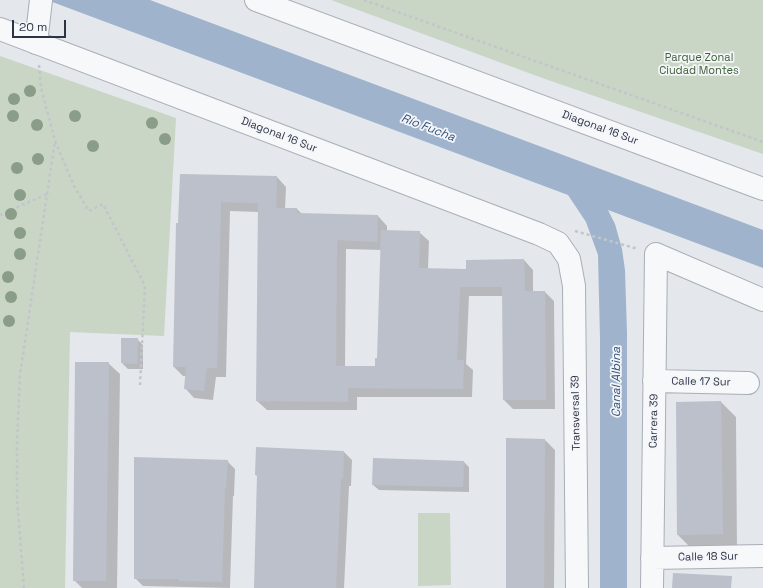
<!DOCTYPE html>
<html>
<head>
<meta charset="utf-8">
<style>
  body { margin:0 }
  #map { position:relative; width:763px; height:588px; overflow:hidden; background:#e4e7ec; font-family:"Space Grotesk",sans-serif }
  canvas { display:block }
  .scale { position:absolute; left:12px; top:20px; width:54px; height:18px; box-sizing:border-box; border:2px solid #2b3445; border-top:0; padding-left:5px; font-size:12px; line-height:14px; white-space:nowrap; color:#2b3445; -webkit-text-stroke:3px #f4f6f9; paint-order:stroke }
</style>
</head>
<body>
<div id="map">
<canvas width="763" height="588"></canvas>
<div class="scale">20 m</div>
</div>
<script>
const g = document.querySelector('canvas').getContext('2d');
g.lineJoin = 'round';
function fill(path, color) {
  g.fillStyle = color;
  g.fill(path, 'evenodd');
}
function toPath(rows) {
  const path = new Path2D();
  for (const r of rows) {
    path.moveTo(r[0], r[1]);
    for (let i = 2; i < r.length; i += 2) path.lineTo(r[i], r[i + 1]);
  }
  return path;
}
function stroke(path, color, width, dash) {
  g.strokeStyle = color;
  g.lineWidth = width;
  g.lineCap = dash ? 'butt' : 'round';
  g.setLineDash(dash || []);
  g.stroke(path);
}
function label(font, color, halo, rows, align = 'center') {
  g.font = font + ' "Space Grotesk",sans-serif';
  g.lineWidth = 3.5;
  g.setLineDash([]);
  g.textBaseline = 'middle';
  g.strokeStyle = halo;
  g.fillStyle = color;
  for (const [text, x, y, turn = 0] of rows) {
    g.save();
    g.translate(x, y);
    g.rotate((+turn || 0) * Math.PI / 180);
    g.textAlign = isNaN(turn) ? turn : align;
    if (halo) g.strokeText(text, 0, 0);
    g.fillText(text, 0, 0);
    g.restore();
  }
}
const green = toPath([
  [331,0,763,0,763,154,545,79],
  [0,56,176,118,164,336,70,332,65,588,0,588],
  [418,513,450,513,451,585,418,586]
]);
const water = toPath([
  [47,0,150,0,763,230,763,268,608,210,615,224,622,249,625,270,627,333,627,588,600,588,600,338,598,255,586,222,568,195]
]);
const shadow = toPath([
  [181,175,277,177,286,187,285,209,297,209,302,214,378,216,387,226,387,231,419,232,429,241,428,269,467,270,524,260,533,270,533,292,545,292,554,301,555,409,513,409,504,400,503,296,469,296,466,364,473,370,472,397,357,397,357,410,267,410,257,401,259,212,230,211,226,377,216,377,213,400,194,398,185,388,186,376,183,376,174,367],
  [346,249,381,250,378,359,376,367,345,367],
  [137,339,143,345,143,369,128,369,122,363],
  [108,363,120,374,117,588,82,588,74,580],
  [721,402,736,417,737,549,693,550,678,535,677,403],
  [545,440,555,450,554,588,507,588],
  [344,452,352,460,351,486,349,486,344,588,255,588,258,477,256,475],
  [227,461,235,469,234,496,233,496,230,588,143,586,135,578],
  [464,462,469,467,469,492,379,490,373,485]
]);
const building = toPath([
  [180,174,277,176,276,208,297,208,297,213,378,215,377,242,337,240,336,366,375,366,375,358,377,358,381,230,420,231,419,268,466,269,466,260,524,259,525,291,545,291,546,400,503,400,502,287,460,287,457,360,464,360,463,389,348,388,348,402,256,401,258,203,221,202,217,368,207,368,204,391,184,389,186,367,173,367,176,223,178,223],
  [121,338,138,338,137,364,121,363],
  [75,362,109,362,106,581,73,581],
  [721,401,723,534,677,535,676,402],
  [506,438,545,439,544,588,506,588],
  [256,447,344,451,343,479,341,478,336,588,254,588,257,475,255,475],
  [134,457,228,460,226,488,225,488,222,582,179,581,179,579,134,579],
  [373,458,464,461,463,487,372,485],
  [673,573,732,576,731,588,672,588]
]);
const path = toPath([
  [364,0,763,142],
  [39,65,41,88,55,141,74,186,89,211,103,204,145,286,140,385],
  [0,215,47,194],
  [575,231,638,249],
  [24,588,17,498,17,443,20,375,55,141]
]);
const minor = toPath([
  [256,0,763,189],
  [0,29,539,234,558,243,569,259,574,286,577,588],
  [36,43,41,0],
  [654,381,748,383],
  [652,558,763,556],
  [652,588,656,254,763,300]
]);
const trees = [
  [30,91],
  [14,99],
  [13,116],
  [75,116],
  [152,123],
  [37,125],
  [165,139],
  [93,146],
  [38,159],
  [17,168],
  [20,195],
  [11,214],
  [20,233],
  [20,254],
  [8,277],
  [11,297],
  [9,321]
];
const parkNames = [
  ["Parque Zonal",699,58],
  ["Ciudad Montes",699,71]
];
const streetNames = [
  ["Diagonal 16 Sur",600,128,20],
  ["Diagonal 16 Sur",279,135,21],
  ["Calle 17 Sur",701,382,1],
  ["Transversal 39",576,413,-91],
  ["Carrera 39",654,421,-89],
  ["Calle 18 Sur",708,557,-1]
];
const waterNames = [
  ["Río Fucha",428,128,21],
  ["Canal Albina",617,382,-90]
];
fill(green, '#c9d6c5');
fill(water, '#9fb4cc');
fill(shadow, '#0003');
fill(building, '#bbc0ca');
stroke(minor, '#a9aeb7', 24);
stroke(path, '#c2c5cb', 2.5, [3, 3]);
stroke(minor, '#f7f8fa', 22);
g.fillStyle = '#899d89';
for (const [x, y] of trees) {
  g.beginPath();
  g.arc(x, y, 6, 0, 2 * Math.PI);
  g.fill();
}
label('11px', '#3f6138', '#f4f6f9', parkNames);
label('11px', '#2b3445', '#f4f6f9', streetNames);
label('italic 12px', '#34527a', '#f4f6f9', waterNames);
</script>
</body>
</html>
